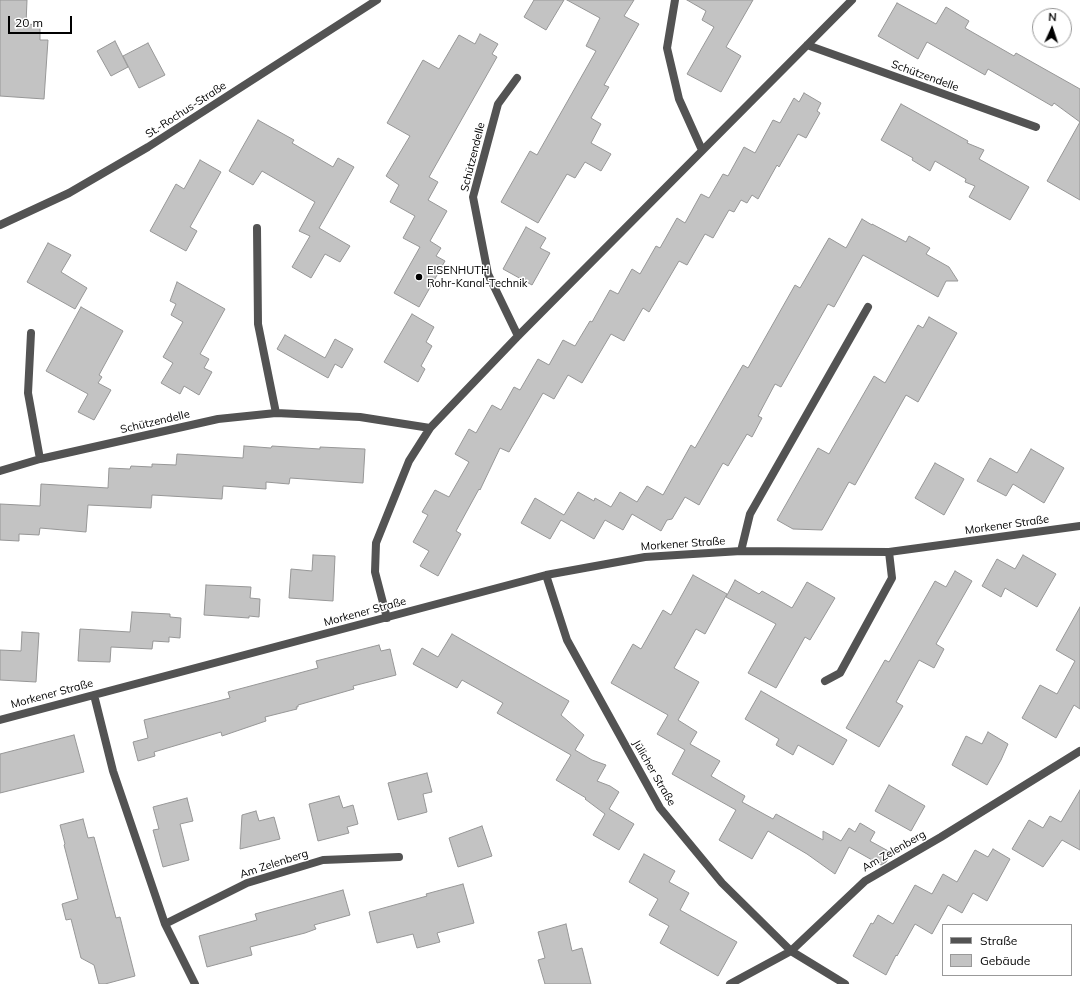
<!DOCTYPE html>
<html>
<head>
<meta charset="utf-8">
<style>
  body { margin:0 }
  #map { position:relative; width:1080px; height:984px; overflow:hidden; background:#fff; font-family:Mulish,sans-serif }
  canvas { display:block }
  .legend { position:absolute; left:942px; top:924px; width:130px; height:52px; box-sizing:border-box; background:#fff; border:1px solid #999; margin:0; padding:5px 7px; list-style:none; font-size:12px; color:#000 }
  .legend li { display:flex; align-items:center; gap:8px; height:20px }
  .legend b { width:20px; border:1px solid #999 }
  .north { position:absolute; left:1032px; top:8px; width:40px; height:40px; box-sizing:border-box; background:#fff; border:1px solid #999; border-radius:50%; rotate:3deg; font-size:11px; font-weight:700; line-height:16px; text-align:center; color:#000 }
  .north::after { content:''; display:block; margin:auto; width:14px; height:18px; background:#000; clip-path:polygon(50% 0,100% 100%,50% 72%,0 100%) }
  .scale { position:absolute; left:8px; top:16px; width:64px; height:18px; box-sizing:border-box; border:2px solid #000; border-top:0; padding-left:5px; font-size:12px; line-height:14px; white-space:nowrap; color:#000; -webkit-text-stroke:3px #fff; paint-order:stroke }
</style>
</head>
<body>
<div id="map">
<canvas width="1080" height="984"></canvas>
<ul class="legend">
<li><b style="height:5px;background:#535353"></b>Straße</li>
<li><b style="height:11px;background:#c3c3c3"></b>Gebäude</li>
</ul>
<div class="north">N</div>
<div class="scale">20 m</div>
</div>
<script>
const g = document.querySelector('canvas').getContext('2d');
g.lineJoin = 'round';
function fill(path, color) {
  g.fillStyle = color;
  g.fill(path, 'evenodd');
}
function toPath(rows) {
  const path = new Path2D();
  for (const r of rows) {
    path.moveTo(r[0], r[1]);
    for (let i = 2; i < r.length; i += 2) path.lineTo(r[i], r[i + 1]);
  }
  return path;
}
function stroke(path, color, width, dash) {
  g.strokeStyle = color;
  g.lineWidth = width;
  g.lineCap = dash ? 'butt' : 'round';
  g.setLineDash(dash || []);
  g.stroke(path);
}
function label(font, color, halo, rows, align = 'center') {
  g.font = font + ' Mulish,sans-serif';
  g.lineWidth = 3;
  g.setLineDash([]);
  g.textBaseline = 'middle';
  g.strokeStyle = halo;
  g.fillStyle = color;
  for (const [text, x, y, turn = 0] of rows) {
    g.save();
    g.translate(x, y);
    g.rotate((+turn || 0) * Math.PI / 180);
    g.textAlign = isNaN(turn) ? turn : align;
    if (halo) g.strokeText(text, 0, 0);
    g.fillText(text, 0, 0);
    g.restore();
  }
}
const building = toPath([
  [0,0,27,0,26,24,40,25,40,40,48,40,44,99,0,96,0,0],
  [534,0,564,0,546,30,524,17,534,0],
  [567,0,634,0,624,16,639,24,604,85,609,87,591,118,601,124,591,143,611,154,601,171,585,162,575,178,567,174,538,223,501,202,530,151,537,155,596,51,586,46,600,18,567,0],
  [687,0,753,0,726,47,741,56,721,92,687,74,714,27,702,20,706,11,687,0],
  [897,3,936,24,946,7,969,21,965,28,1014,56,1016,53,1080,89,1080,122,1054,103,1052,106,988,69,985,75,927,42,918,59,878,36,897,3],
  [480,34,498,44,492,54,497,57,429,177,438,182,428,200,447,211,430,241,441,248,436,256,445,261,419,307,394,293,420,247,403,238,415,216,390,202,399,185,386,176,410,136,387,123,423,60,439,69,459,35,475,44,480,34],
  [115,41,128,67,111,76,97,51,115,41],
  [148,43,165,75,139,88,123,56,148,43],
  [804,93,821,103,817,111,820,113,806,138,798,134,779,167,777,165,758,199,752,195,747,203,741,200,734,212,729,210,713,238,705,234,687,265,679,261,649,312,643,308,624,341,611,334,582,383,568,375,554,399,543,393,509,452,500,448,480,490,479,489,456,531,461,534,438,576,420,566,429,551,413,542,428,515,422,512,435,490,449,497,469,462,455,454,469,429,476,433,492,405,501,410,514,387,520,390,538,359,549,365,563,340,575,346,590,321,592,322,610,290,618,294,632,269,640,274,656,246,660,248,677,218,685,223,701,194,709,198,723,174,728,176,744,147,755,153,773,120,780,123,794,98,799,102,804,93],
  [901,104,968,141,967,143,984,150,979,159,1029,187,1010,220,969,197,975,186,965,182,966,179,935,161,930,171,912,160,913,158,881,140,901,104],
  [258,120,294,140,292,143,333,167,338,158,354,167,319,228,350,246,340,262,325,254,311,278,292,267,310,236,299,231,315,202,262,171,253,185,229,171,258,120],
  [1080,122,1080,200,1047,181,1080,122],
  [200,160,221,172,190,227,197,231,186,251,150,231,176,184,184,189,200,160],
  [862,219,872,225,872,224,906,242,909,236,930,248,926,254,949,267,958,281,946,281,938,297,863,255,834,307,828,304,781,387,775,384,758,416,762,418,752,437,747,434,728,466,723,463,699,505,685,497,672,519,667,520,661,531,632,514,623,530,605,520,594,539,561,520,550,539,521,523,535,498,564,515,578,492,594,501,595,498,611,507,620,492,637,502,647,486,663,495,691,445,695,448,743,365,748,368,795,285,800,288,829,238,846,248,862,219],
  [526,227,546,238,540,248,550,253,532,285,503,269,526,227],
  [48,243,71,255,61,272,87,288,75,309,27,282,48,243],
  [177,282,225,309,200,354,209,359,204,368,212,372,199,395,184,386,180,394,161,383,173,363,163,357,183,322,171,315,176,304,170,301,177,282],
  [81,307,123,331,99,375,102,377,98,383,111,390,94,420,78,412,88,394,46,371,81,307],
  [412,314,434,327,426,342,432,346,421,366,425,369,418,382,384,362,412,314],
  [929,317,957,333,918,402,906,395,855,485,849,482,822,530,793,529,777,520,818,448,829,454,874,376,885,383,918,325,923,328,929,317],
  [285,335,325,358,335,339,353,349,342,368,335,364,328,378,277,349,285,335],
  [244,446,271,448,272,446,320,449,320,447,365,449,363,483,290,478,289,484,266,482,266,489,223,486,222,499,152,495,151,508,88,505,86,532,40,528,39,535,19,534,19,541,0,540,0,504,40,506,41,484,108,488,109,468,130,469,131,466,152,467,152,464,176,465,177,454,243,458,244,446],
  [1031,449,1064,468,1044,503,1013,484,1006,496,977,481,990,458,1017,473,1031,449],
  [935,463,964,479,944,515,915,498,935,463],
  [313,555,335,556,333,601,289,598,291,569,312,571,313,555],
  [1023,555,1056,574,1037,607,1005,588,1001,597,982,586,997,559,1015,569,1023,555],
  [955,571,972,581,936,644,944,649,934,668,919,660,896,702,903,706,879,747,846,728,885,660,889,662,935,581,946,587,955,571],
  [693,575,727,594,705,634,696,629,674,668,699,682,678,720,697,732,690,744,720,761,711,776,745,796,742,802,773,819,776,814,823,840,823,831,841,841,849,828,855,832,860,823,875,832,870,841,892,853,886,862,881,865,849,847,835,874,807,854,768,831,752,859,719,840,736,810,672,774,685,750,657,734,668,715,611,683,633,644,641,649,663,610,671,615,693,575],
  [735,580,759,594,762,591,792,608,807,582,835,598,810,640,805,637,776,688,748,673,776,624,726,597,735,580],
  [206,585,251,587,250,598,260,599,259,617,249,616,249,618,204,615,206,585],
  [1080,607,1080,709,1074,705,1056,738,1022,718,1040,685,1057,694,1075,661,1056,650,1080,607],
  [132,612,170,614,170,617,181,618,180,638,169,637,169,642,153,641,152,649,111,647,110,662,78,661,80,629,130,632,132,612],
  [22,632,39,633,36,682,0,680,0,650,21,651,22,632],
  [452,634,569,701,561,715,584,735,575,750,592,760,606,765,597,781,610,786,619,792,609,809,634,824,619,850,593,835,605,814,585,799,586,798,556,780,571,755,497,713,503,703,462,680,457,688,413,664,422,648,438,657,452,634],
  [379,645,381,651,390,649,396,675,353,686,354,689,298,705,298,707,296,707,297,709,265,717,266,721,222,736,221,732,154,752,155,756,138,761,133,742,148,738,144,720,230,698,228,692,318,668,316,661,379,645],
  [761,691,847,740,833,765,798,745,793,755,776,745,779,739,745,719,761,691],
  [988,732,1008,744,1001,760,987,785,952,765,966,736,982,744,988,732],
  [74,735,84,772,0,793,0,754,74,735],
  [427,773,432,792,423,794,427,812,398,820,388,783,427,773],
  [889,785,925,806,911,831,875,811,889,785],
  [1080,790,1080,850,1062,840,1043,867,1012,849,1029,820,1043,828,1050,816,1061,822,1080,790],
  [339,796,343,808,353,805,358,824,347,827,349,833,318,841,309,804,339,796],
  [187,798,193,821,180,824,189,860,163,867,153,830,159,829,153,807,187,798],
  [256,811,259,821,274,817,280,839,240,849,242,815,256,811],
  [83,819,88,838,94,837,116,918,120,917,135,976,105,984,99,984,94,965,81,958,71,919,66,920,62,904,78,899,64,845,65,844,60,825,83,819],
  [482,826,492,856,458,867,449,838,482,826],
  [993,849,1010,859,987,901,973,893,962,913,948,905,932,934,915,924,897,956,896,955,886,975,853,956,871,923,873,924,878,915,893,924,915,885,932,894,943,874,957,882,975,850,988,857,993,849],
  [644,854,675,871,669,882,689,893,680,910,737,942,718,976,660,943,669,926,649,915,658,899,629,882,644,854],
  [463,884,474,923,437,933,440,942,417,948,413,934,377,943,369,912,427,896,426,894,463,884],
  [343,890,350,915,314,925,316,929,305,933,250,947,252,955,207,967,199,936,257,920,255,914,343,890],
  [566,924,572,951,582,948,591,984,545,984,538,960,545,958,538,932,566,924]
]);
const minor = toPath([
  [675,0,667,48,679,99,702,150],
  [807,45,1036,127],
  [517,78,498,104,473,197,488,274,518,336],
  [257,228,258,324,276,413],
  [31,333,28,393,40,459],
  [0,471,40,459,218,419,276,413,360,417,430,428],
  [741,551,750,514,868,307],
  [546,575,567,640,660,808,722,883,791,951,845,984],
  [387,618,375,572,376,543,409,461,430,428,518,336,852,0],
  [825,681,840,673,892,578,889,552],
  [94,695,113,771,165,924,195,984],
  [0,720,546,575,645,557,741,551,889,552,1080,526],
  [165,924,247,883,323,860,399,857],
  [730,984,791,951,865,881,941,837,1080,751]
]);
const tertiary = toPath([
  [0,225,69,193,148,147,377,0]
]);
const markers = [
  [419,277,4,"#000"]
];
const streetNames = [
  ["Schützendelle",925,76,20],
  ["St.-Rochus-Straße",186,110,-33],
  ["Schützendelle",473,157,-76],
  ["Schützendelle",155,422,-13],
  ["Morkener Straße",1007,525,-8],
  ["Morkener Straße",683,544,-4],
  ["Morkener Straße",365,612,-15],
  ["Morkener Straße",52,694,-15],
  ["Jülicher Straße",654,773,60],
  ["Am Zelenberg",894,851,-30],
  ["Am Zelenberg",274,864,-18]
];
const poiNames = [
  ["EISENHUTH",427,271],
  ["Rohr-Kanal-Technik",427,284]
];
fill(building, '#c3c3c3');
stroke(building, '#979797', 1);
stroke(minor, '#535353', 8);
stroke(tertiary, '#535353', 8);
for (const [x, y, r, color] of markers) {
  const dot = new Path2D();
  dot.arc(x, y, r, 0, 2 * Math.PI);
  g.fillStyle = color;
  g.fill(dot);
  stroke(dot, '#fff', 1.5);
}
label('11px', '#000', '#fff', streetNames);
label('11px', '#000', '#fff', poiNames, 'left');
</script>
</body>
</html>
